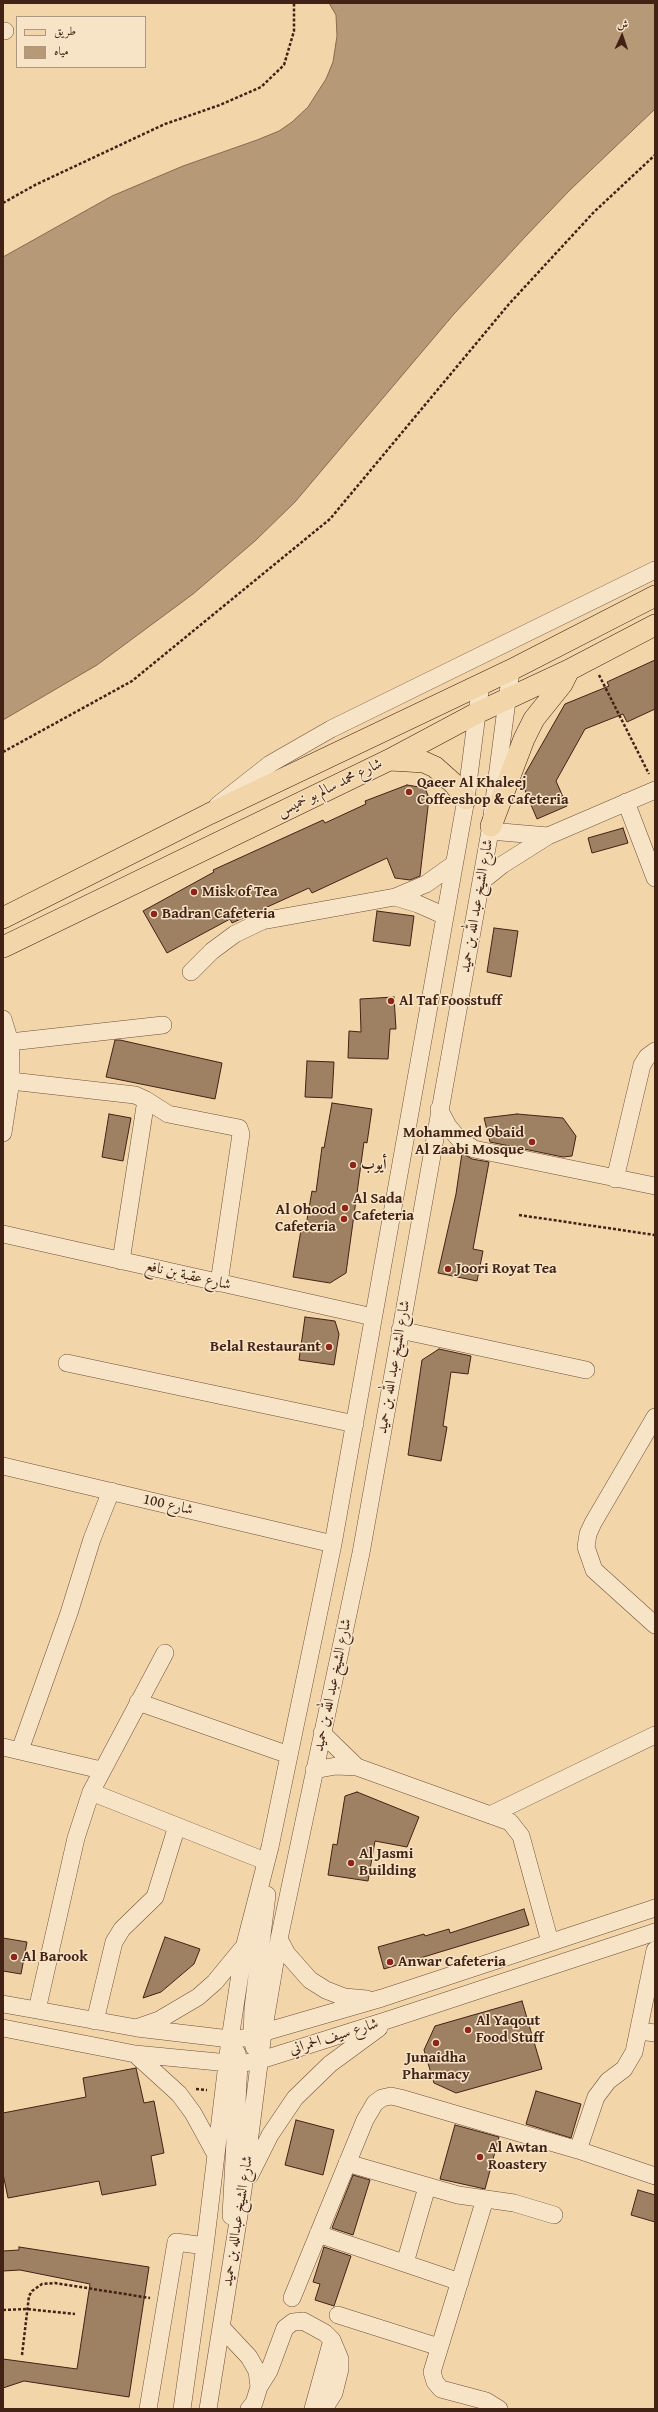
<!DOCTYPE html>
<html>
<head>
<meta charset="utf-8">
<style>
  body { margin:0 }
  #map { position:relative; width:658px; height:2412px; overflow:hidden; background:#f2d6a9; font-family:"Gentium Book Plus",Amiri,serif }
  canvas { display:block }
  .frame { position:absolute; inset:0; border:4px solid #422215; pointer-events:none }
  .legend { position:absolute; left:16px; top:16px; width:130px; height:52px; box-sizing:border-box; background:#f7e4c7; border:1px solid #af9680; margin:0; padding:5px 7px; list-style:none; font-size:12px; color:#422215 }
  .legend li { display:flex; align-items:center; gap:8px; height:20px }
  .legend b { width:20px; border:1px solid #af9680 }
  .north { position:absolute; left:602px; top:16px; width:40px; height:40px; -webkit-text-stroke:3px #f7e4c7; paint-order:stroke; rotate:3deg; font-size:11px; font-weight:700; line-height:16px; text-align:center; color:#422215 }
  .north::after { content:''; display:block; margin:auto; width:14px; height:18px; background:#422215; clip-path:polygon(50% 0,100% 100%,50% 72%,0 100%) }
</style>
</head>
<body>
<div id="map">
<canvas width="658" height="2412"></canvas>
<div class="frame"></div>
<ul class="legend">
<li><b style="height:5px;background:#f2d6a9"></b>طريق</li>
<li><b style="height:11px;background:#b69977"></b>مياه</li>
</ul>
<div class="north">ش</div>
</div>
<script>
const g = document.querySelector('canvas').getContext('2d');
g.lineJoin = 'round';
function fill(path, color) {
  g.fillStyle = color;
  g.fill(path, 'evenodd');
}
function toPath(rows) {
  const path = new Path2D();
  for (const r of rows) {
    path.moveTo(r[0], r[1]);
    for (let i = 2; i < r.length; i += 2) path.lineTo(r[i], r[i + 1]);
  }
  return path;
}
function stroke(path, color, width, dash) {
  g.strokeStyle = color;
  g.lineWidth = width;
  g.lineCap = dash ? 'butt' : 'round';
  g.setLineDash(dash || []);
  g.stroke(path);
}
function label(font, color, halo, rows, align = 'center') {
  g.font = font + ' "Gentium Book Plus",Amiri,serif';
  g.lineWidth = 3;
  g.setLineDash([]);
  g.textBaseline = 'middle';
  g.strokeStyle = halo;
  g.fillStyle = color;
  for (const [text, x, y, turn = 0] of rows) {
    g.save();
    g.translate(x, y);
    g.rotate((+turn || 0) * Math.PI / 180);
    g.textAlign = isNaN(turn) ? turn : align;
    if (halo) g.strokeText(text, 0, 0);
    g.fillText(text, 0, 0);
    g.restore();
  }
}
const water = toPath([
  [329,3,655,3,655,109,570,190,525,237,454,314,295,502,255,541,193,594,97,665,3,720,3,257,112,196,183,166,257,140,279,131,292,122,308,107,326,79,333,62,337,36,336,15,329,3]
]);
const building = toPath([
  [655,660,655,709,627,722,623,714,585,729,556,781,567,806,537,819,521,781,565,704,609,686,607,682,655,660],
  [407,785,425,788,429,798,420,876,410,880,395,878,387,858,312,893,309,888,232,923,230,919,167,953,143,911,214,872,213,870,323,820,325,823,366,804,365,801,407,785],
  [623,828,628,843,592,853,588,838,623,828],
  [377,911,414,916,410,946,373,941,377,911],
  [494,928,518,931,511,977,487,972,494,928],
  [394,997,396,1029,390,1029,388,1059,348,1058,349,1031,361,1032,360,999,394,997],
  [115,1040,120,1040,222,1063,215,1099,106,1077,115,1040],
  [307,1061,334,1062,332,1098,305,1097,307,1061],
  [332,1103,372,1109,367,1143,364,1142,346,1273,330,1283,293,1277,301,1230,305,1231,312,1191,316,1192,322,1147,324,1148,332,1103],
  [109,1114,131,1118,123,1161,102,1157,109,1114],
  [517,1114,563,1118,576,1136,572,1156,563,1157,490,1142,484,1118,517,1114],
  [462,1153,472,1159,489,1162,473,1249,483,1251,477,1281,438,1273,456,1194,462,1153],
  [305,1317,335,1321,339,1334,334,1365,299,1360,305,1317],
  [439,1349,471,1356,468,1374,451,1372,443,1426,447,1427,441,1461,408,1455,422,1360,439,1349],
  [357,1792,419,1817,407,1847,375,1841,368,1881,328,1875,333,1844,337,1845,345,1796,357,1792],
  [524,1909,529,1925,384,1969,378,1947,424,1934,425,1936,449,1929,450,1933,524,1909],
  [165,1937,200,1949,194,1964,161,1992,143,1998,165,1937],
  [3,1938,27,1942,21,1974,3,1971,3,1938],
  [522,2001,542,2069,456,2093,434,2083,424,2050,435,2026,522,2001],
  [136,2068,144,2103,154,2101,164,2153,151,2156,156,2185,102,2195,99,2181,8,2198,3,2174,3,2113,86,2097,83,2078,136,2068],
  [536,2091,581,2104,571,2138,526,2124,536,2091],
  [296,2120,334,2130,323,2175,285,2165,296,2120],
  [455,2125,499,2137,485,2189,440,2179,455,2125],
  [353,2175,370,2180,353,2235,332,2228,353,2175],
  [638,2190,655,2195,655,2222,631,2215,638,2190],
  [19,2247,149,2267,129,2397,24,2381,3,2388,3,2359,77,2369,90,2284,20,2270,3,2271,3,2251,19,2250,19,2247],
  [324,2247,351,2256,334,2306,315,2300,320,2284,313,2282,324,2247]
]);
const path = toPath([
  [3,203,35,185,165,124,220,105,261,87,284,65,294,31,294,3],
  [599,675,649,774],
  [3,752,132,681,330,519,509,304,594,212,655,155],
  [519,1215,655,1235],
  [196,2089,207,2090],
  [3,2310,27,2309,75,2314],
  [22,2355,29,2296,32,2291,42,2284,55,2283,150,2298]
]);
const minor = toPath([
  [3,31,5,31],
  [626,802,655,878],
  [218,805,270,764,331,729,655,570],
  [490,831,548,836],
  [481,882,502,865,548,836,655,790],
  [395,897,418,904,445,916],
  [191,972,212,951,235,934,262,921,395,897,426,884,454,864],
  [3,1019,10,1042,11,1060,11,1081,3,1133],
  [10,1042,163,1025],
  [11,1081,135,1095,146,1100,168,1114,239,1128,241,1134,219,1283],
  [439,1109,448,1126,459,1139,474,1149,655,1186],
  [615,1179,642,1065,647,1057,655,1051],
  [3,1234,373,1317],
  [121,1261,146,1100],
  [400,1330,586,1370],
  [67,1363,355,1424],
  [655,1417,593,1523,588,1534,586,1547,594,1570,655,1625],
  [3,1466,333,1544],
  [138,1702,289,1755],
  [322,1733,357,1767],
  [3,1747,101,1770],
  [20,1750,69,1613,92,1539,111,1491],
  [314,1770,336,1766,357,1767,510,1822,521,1836,550,1942],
  [91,1792,265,1861],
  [490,1815,655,1735],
  [279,1939,287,1954,310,1980,326,1990,344,1997,367,1999],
  [3,2004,137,2028,230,2039,244,2038,382,1998,655,1908],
  [37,2010,76,1838,91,1792,165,1653],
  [95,2021,114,1942,122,1929,155,1897,177,1826],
  [139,2027,159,2020,198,1997,215,1982,242,1949],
  [3,2028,135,2054,239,2064,261,2060,391,2019,655,1932],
  [639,2031,655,2033],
  [254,2047,252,2037,253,2008,267,1895],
  [135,2054,179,2094,193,2113,216,2155],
  [578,2150,596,2097,608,2081,624,2069,634,2052,655,1950],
  [347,2163,458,2195,514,2203,554,2215],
  [250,2175,270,2135,295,2098,330,2064,379,2028],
  [485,2199,432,2372,435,2382,441,2389,486,2401,499,2409],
  [231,2216,239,2064,237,2053],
  [318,2234,460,2282],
  [405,2263,427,2187],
  [292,2298,365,2120,375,2103,382,2098,391,2096,400,2098,578,2150,655,2176],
  [338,2315,439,2347],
  [221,2327,249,2357,257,2371,259,2387,254,2403,249,2409],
  [259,2387,269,2371,285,2328,293,2322,303,2321,325,2333,332,2340,340,2359,340,2369,334,2393,324,2409],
  [148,2409,176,2242,205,2246],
  [182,2409,205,2246,230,2039,244,1948,270,1847,333,1544,466,799,481,683],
  [208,2409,243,2190,263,2033,279,1939,361,1553,490,831,511,670],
  [313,2409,332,2340]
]);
const major = toPath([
  [390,760,424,762,435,767,454,784,466,799],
  [491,826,524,739,534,719,562,684,569,670],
  [3,918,209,814,511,670,655,596],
  [3,947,389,760,477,713,569,670,655,625]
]);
const markers = [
  [409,792,4,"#8f2418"],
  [194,892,4,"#8f2418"],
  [154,914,4,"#8f2418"],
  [391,1001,4,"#8f2418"],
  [532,1142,4,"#8f2418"],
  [353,1165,4,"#8f2418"],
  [345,1208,4,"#8f2418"],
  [344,1219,4,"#8f2418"],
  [448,1269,4,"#8f2418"],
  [329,1347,4,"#8f2418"],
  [351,1863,4,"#8f2418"],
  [14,1957,4,"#8f2418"],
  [390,1962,4,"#8f2418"],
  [468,2030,4,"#8f2418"],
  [436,2043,4,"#8f2418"],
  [480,2157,4,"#8f2418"]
];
const poiNames = [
  ["Qaeer Al Khaleej",417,783],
  ["Coffeeshop & Cafeteria",417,800],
  ["Misk of Tea",202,892],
  ["Badran Cafeteria",162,914],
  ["Al Taf Foosstuff",399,1001],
  ["Mohammed Obaid",524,1133,"right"],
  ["Al Zaabi Mosque",524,1150,"right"],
  ["أيوب",361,1165],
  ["Al Sada",353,1199],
  ["Cafeteria",353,1216],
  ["Al Ohood",336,1210,"right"],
  ["Cafeteria",336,1227,"right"],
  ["Joori Royat Tea",456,1269],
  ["Belal Restaurant",321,1347,"right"],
  ["Al Jasmi",359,1854],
  ["Building",359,1871],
  ["Al Barook",22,1957],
  ["Anwar Cafeteria",398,1962],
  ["Al Yaqout",476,2021],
  ["Food Stuff",476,2038],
  ["Junaidha",436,2058,"center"],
  ["Pharmacy",436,2075,"center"],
  ["Al Awtan",488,2148],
  ["Roastery",488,2165]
];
const streetNames = [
  ["شارع محمد سالم بو خميس",330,788,-26],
  ["شارع الشيخ عبد الله بن حميد",477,906,-80],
  ["شارع عقبة بن نافع",188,1276,13],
  ["شارع الشيخ عبد الله بن حميد",394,1367,-80],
  ["شارع 100",168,1505,13],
  ["شارع الشيخ عبد الله بن حميد",333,1685,-78],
  ["شارع سيف الحمراني",334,2037,-17],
  ["شارع الشيخ عبدالله بن حميد",238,2221,-81]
];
fill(water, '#b69977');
stroke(water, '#886950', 1);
fill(building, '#9e8062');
stroke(building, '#422215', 1);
stroke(minor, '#6e4f3a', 18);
stroke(major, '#422215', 22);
stroke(path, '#422215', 2.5, [3, 2]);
stroke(minor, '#f7e4c7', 17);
stroke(major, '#f2d6a9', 21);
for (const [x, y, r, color] of markers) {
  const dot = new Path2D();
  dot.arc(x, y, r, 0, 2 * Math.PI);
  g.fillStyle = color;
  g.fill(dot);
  stroke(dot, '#f7e4c7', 1.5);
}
label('bold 15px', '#422215', '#f7e4c7', poiNames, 'left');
label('15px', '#422215', '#f7e4c7', streetNames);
</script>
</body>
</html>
